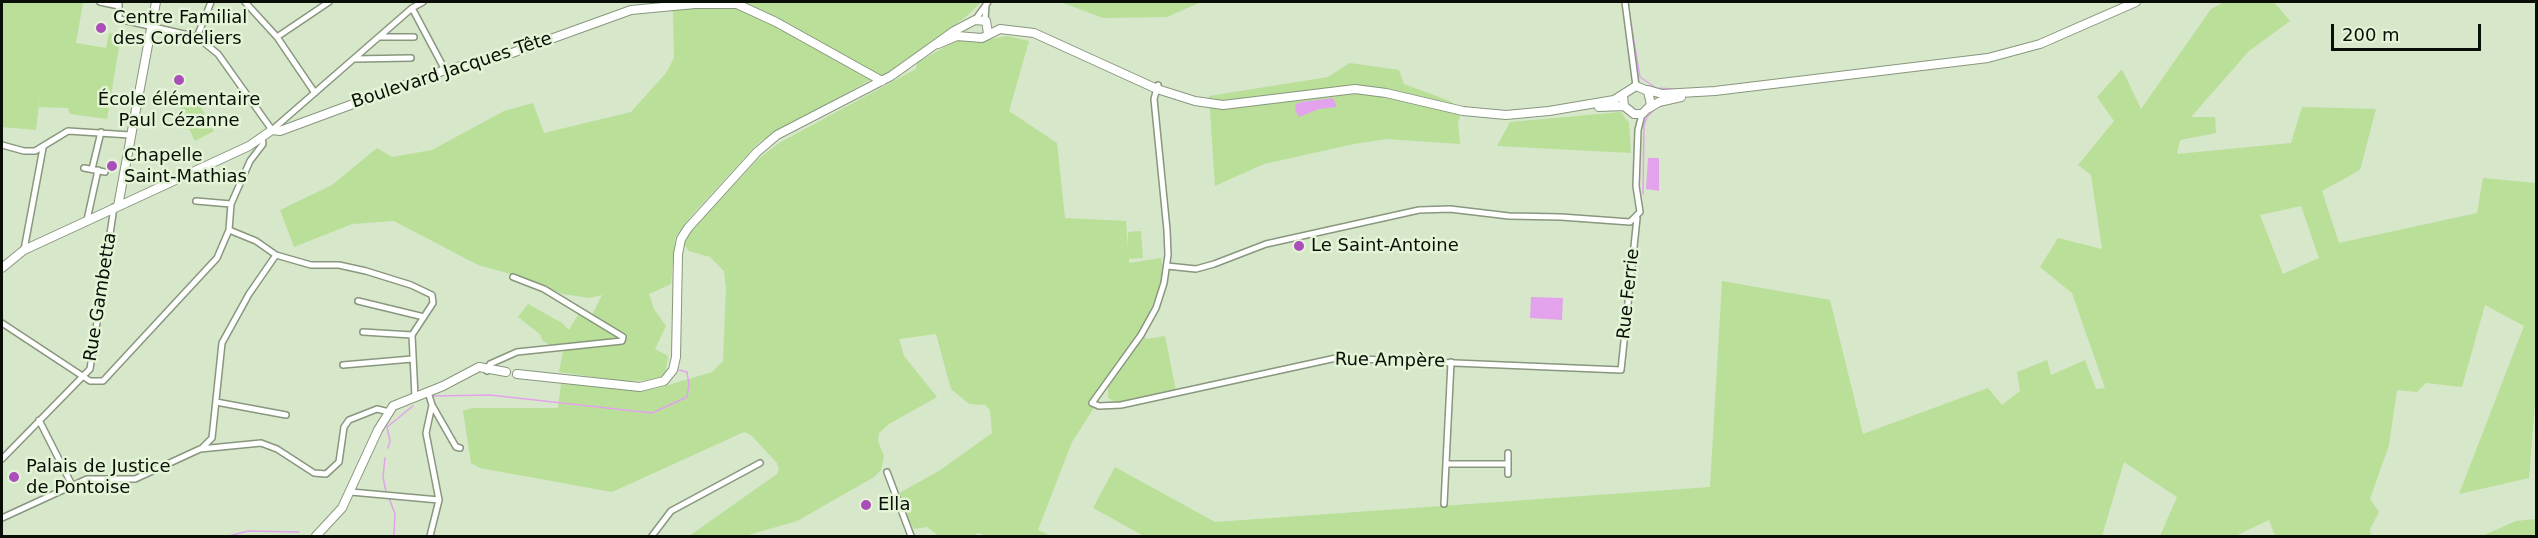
<!DOCTYPE html>
<html>
<head>
<meta charset="utf-8">
<style>
  body { margin:0 }
  #map { position:relative; width:2538px; height:538px; overflow:hidden; background:#d7e7ca; font-family:"DejaVu Sans",sans-serif }
  canvas { display:block }
  .frame { position:absolute; inset:0; border:3px solid #090e06; pointer-events:none }
  .scale { position:absolute; left:2331px; top:24px; width:150px; height:27px; box-sizing:border-box; border:3px solid #090e06; border-top:0; padding-left:8px; font-size:18px; line-height:21px; white-space:nowrap; color:#090e06; -webkit-text-stroke:4px #e4f4d7; paint-order:stroke }
</style>
</head>
<body>
<div id="map">
<canvas width="2538" height="538"></canvas>
<div class="frame"></div>
<div class="scale">200 m</div>
</div>
<script>
const g = document.querySelector('canvas').getContext('2d');
g.lineJoin = 'round';
function fill(path, color) {
  g.fillStyle = color;
  g.fill(path, 'evenodd');
}
function toPath(rows) {
  const path = new Path2D();
  for (const r of rows) {
    path.moveTo(r[0], r[1]);
    for (let i = 2; i < r.length; i += 2) path.lineTo(r[i], r[i + 1]);
  }
  return path;
}
function stroke(path, color, width, dash) {
  g.strokeStyle = color;
  g.lineWidth = width;
  g.lineCap = dash ? 'butt' : 'round';
  g.setLineDash(dash || []);
  g.stroke(path);
}
function label(font, color, halo, rows, align = 'center') {
  g.font = font + ' "DejaVu Sans",sans-serif';
  g.lineWidth = 5;
  g.setLineDash([]);
  g.textBaseline = 'middle';
  g.strokeStyle = halo;
  g.fillStyle = color;
  for (const [text, x, y, turn = 0] of rows) {
    g.save();
    g.translate(x, y);
    g.rotate((+turn || 0) * Math.PI / 180);
    g.textAlign = isNaN(turn) ? turn : align;
    if (halo) g.strokeText(text, 0, 0);
    g.fillText(text, 0, 0);
    g.restore();
  }
}
const green = toPath([
  [2,2,83,3,76,43,106,48,109,33,121,35,107,119,70,114,68,108,39,107,41,88,36,130,2,127],
  [681,2,981,2,967,16,891,71,881,77,859,74,872,79,759,142,691,216,675,238,671,284,649,294,654,309,666,326,655,349,668,356,665,375,661,380,622,381,559,372,564,345,550,345,542,340,541,335,518,317,528,304,562,323,569,330,579,313,590,319,602,295,589,298,563,294,514,275,478,265,394,221,352,224,294,247,280,210,332,185,377,148,392,157,432,150,504,111,533,103,544,133,631,112,666,73,674,58,673,12,668,4],
  [1061,2,1201,2,1167,17,1103,18],
  [2224,2,2274,2,2290,21,2249,51,2191,117,2215,117,2216,133,2180,140,2177,154,2291,143,2302,107,2376,109,2360,170,2322,191,2339,243,2477,213,2483,178,2536,183,2536,390,2529,478,2459,494,2524,326,2485,305,2462,387,2426,383,2417,392,2397,390,2389,445,2370,499,2379,512,2370,529,2371,536,2275,536,2269,520,2235,536,2160,536,2177,497,2124,462,2102,536,1144,536,1093,508,1115,467,1215,522,1710,487,1722,281,1830,300,1863,434,1988,388,2002,405,2020,391,2017,372,2047,360,2051,375,2085,360,2096,389,2105,388,2072,293,2040,267,2058,238,2102,249,2091,175,2078,165,2114,121,2097,97,2122,69,2141,109,2211,9],
  [2301,206,2319,258,2283,274,2260,215],
  [1007,36,1029,41,1009,111,1057,143,1065,218,1126,221,1128,249,1128,232,1141,231,1143,258,1129,259,1129,263,1161,258,1164,274,1141,335,1147,339,1165,336,1176,391,1118,403,1108,398,1108,386,1072,442,1038,530,1051,536,988,536,978,533,973,536,939,536,927,527,914,529,899,505,895,498,901,492,939,471,992,433,990,410,985,405,969,404,951,389,936,334,899,339,904,356,937,397,889,424,879,433,878,441,884,456,881,470,874,477,797,521,745,536,689,536,777,474,779,469,777,463,751,435,744,432,612,492,480,468,471,463,463,411,472,408,558,408,561,384,655,389,712,372,723,361,726,288,724,271,710,257,689,251,683,243,691,231,758,159,779,143,916,69,917,63,960,38,987,40],
  [1350,63,1399,70,1404,84,1450,101,1462,109,1458,123,1460,144,1387,139,1354,144,1264,164,1215,186,1209,96,1328,77],
  [197,100,214,131,195,141,179,109],
  [1621,112,1629,123,1631,153,1497,146,1510,122],
  [2536,519,2536,536,2482,536,2516,521]
]);
const water = toPath([
  [1333,98,1337,107,1319,109,1299,117,1295,110,1296,104,1301,102],
  [1648,158,1659,158,1659,191,1646,189],
  [1531,297,1563,298,1562,320,1530,318]
]);
const stream = toPath([
  [1631,23,1640,77,1656,88,1674,89],
  [1668,104,1676,102],
  [1643,194,1644,125,1647,117,1655,109],
  [433,396,490,395,652,413,687,397,689,384,687,372,679,370],
  [388,448,390,441,387,427,413,406],
  [385,458,383,477,386,492],
  [389,498,395,514,394,536],
  [229,536,248,531,299,532]
]);
const street = toPath([
  [100,2,119,6],
  [119,2,119,19,197,37,218,54,272,130,412,8,423,2],
  [245,2,277,37,315,93],
  [1625,2,1636,86],
  [412,8,445,70],
  [975,20,988,2],
  [985,20,986,4],
  [197,37,211,2],
  [277,37,329,2],
  [380,37,414,37],
  [354,59,411,58],
  [1158,85,1154,99,1167,230,1168,255,1164,283,1156,308,1141,335,1092,403,1099,406,1121,405,1336,358,1621,370,1637,218],
  [2,145,24,151,35,151,68,131,130,135],
  [84,168,105,172],
  [92,169,101,132],
  [196,201,231,204],
  [87,220,98,170],
  [229,230,256,241,276,255,311,265,339,265,366,271,411,285,432,295,433,303,412,335,415,397],
  [24,250,43,148],
  [1167,266,1196,269,1214,264,1266,244,1419,210,1450,209,1509,216,1561,217,1630,222,1640,212,1636,186,1638,130,1642,114],
  [358,301,424,317],
  [2,323,90,381,103,381,217,258,229,230,231,204,250,161,263,144,262,138],
  [363,332,412,335],
  [343,365,412,359],
  [487,371,490,364,517,352,622,341,623,337,544,289,513,277],
  [428,392,432,405,426,433,439,500,430,536],
  [216,402,286,415],
  [432,405,456,447,460,448],
  [39,420,72,485],
  [202,448,212,438,222,343,249,294,276,255],
  [2,459,90,369,114,207],
  [1446,464,1508,464],
  [887,472,911,536],
  [1508,474,1508,453],
  [351,492,439,500],
  [1444,504,1451,362],
  [2,518,87,479,135,479,200,449,261,443,277,449,314,473,326,474,339,462,344,427,349,420,377,409,389,412],
  [652,536,671,511,760,463]
]);
const secondary = toPath([
  [938,44,957,36,982,38,1000,29,1034,33,1157,89,1195,101,1223,105,1355,89,1386,93,1463,111,1506,115,1549,111,1614,100,1636,86,1648,91,1651,105,1642,114,1634,114,1624,106,1623,96],
  [1648,90,1662,94,1715,91,1988,58,2040,44,2136,2],
  [1599,107,1624,106],
  [1649,108,1659,102,1681,97],
  [118,206,156,2],
  [2,268,24,250,249,146,272,130,280,131,445,70,512,53,631,10,695,4,737,4,776,22,882,81],
  [517,374,640,387,664,381,673,370,676,357,678,254,681,239,688,228,757,152,777,135,891,76,954,31,975,20,986,21,988,33],
  [316,536,342,508,378,430,393,406,443,386,479,367,506,372]
]);
const markers = [
  [101,28,6,"#ab4eb9"],
  [179,80,6,"#ab4eb9"],
  [112,166,6,"#ab4eb9"],
  [1299,246,6,"#ab4eb9"],
  [14,477,6,"#ab4eb9"],
  [866,505,6,"#ab4eb9"]
];
const poiNames = [
  ["Centre Familial",113,18],
  ["des Cordeliers",113,39],
  ["École élémentaire",179,100,"center"],
  ["Paul Cézanne",179,121,"center"],
  ["Chapelle",124,156],
  ["Saint-Mathias",124,177],
  ["Le Saint-Antoine",1311,246],
  ["Palais de Justice",26,467],
  ["de Pontoise",26,488],
  ["Ella",878,505]
];
const streetNames = [
  ["Boulevard Jacques Tête",452,71,-18],
  ["Rue Ferrie",1629,294,-84],
  ["Rue Gambetta",101,297,-81],
  ["Rue Ampère",1390,361,1]
];
fill(green, '#b9df99');
fill(water, '#e3a3ec');
stroke(stream, '#e3a3ec', 1.5);
stroke(street, '#88977d', 8);
stroke(secondary, '#88977d', 10);
stroke(street, '#fff', 5);
stroke(secondary, '#fff', 8);
for (const [x, y, r, color] of markers) {
  const dot = new Path2D();
  dot.arc(x, y, r, 0, 2 * Math.PI);
  g.fillStyle = color;
  g.fill(dot);
  stroke(dot, '#e4f4d7', 2);
}
label('18px', '#090e06', '#e4f4d7', poiNames, 'left');
label('18px', '#090e06', '#e4f4d7', streetNames);
</script>
</body>
</html>
